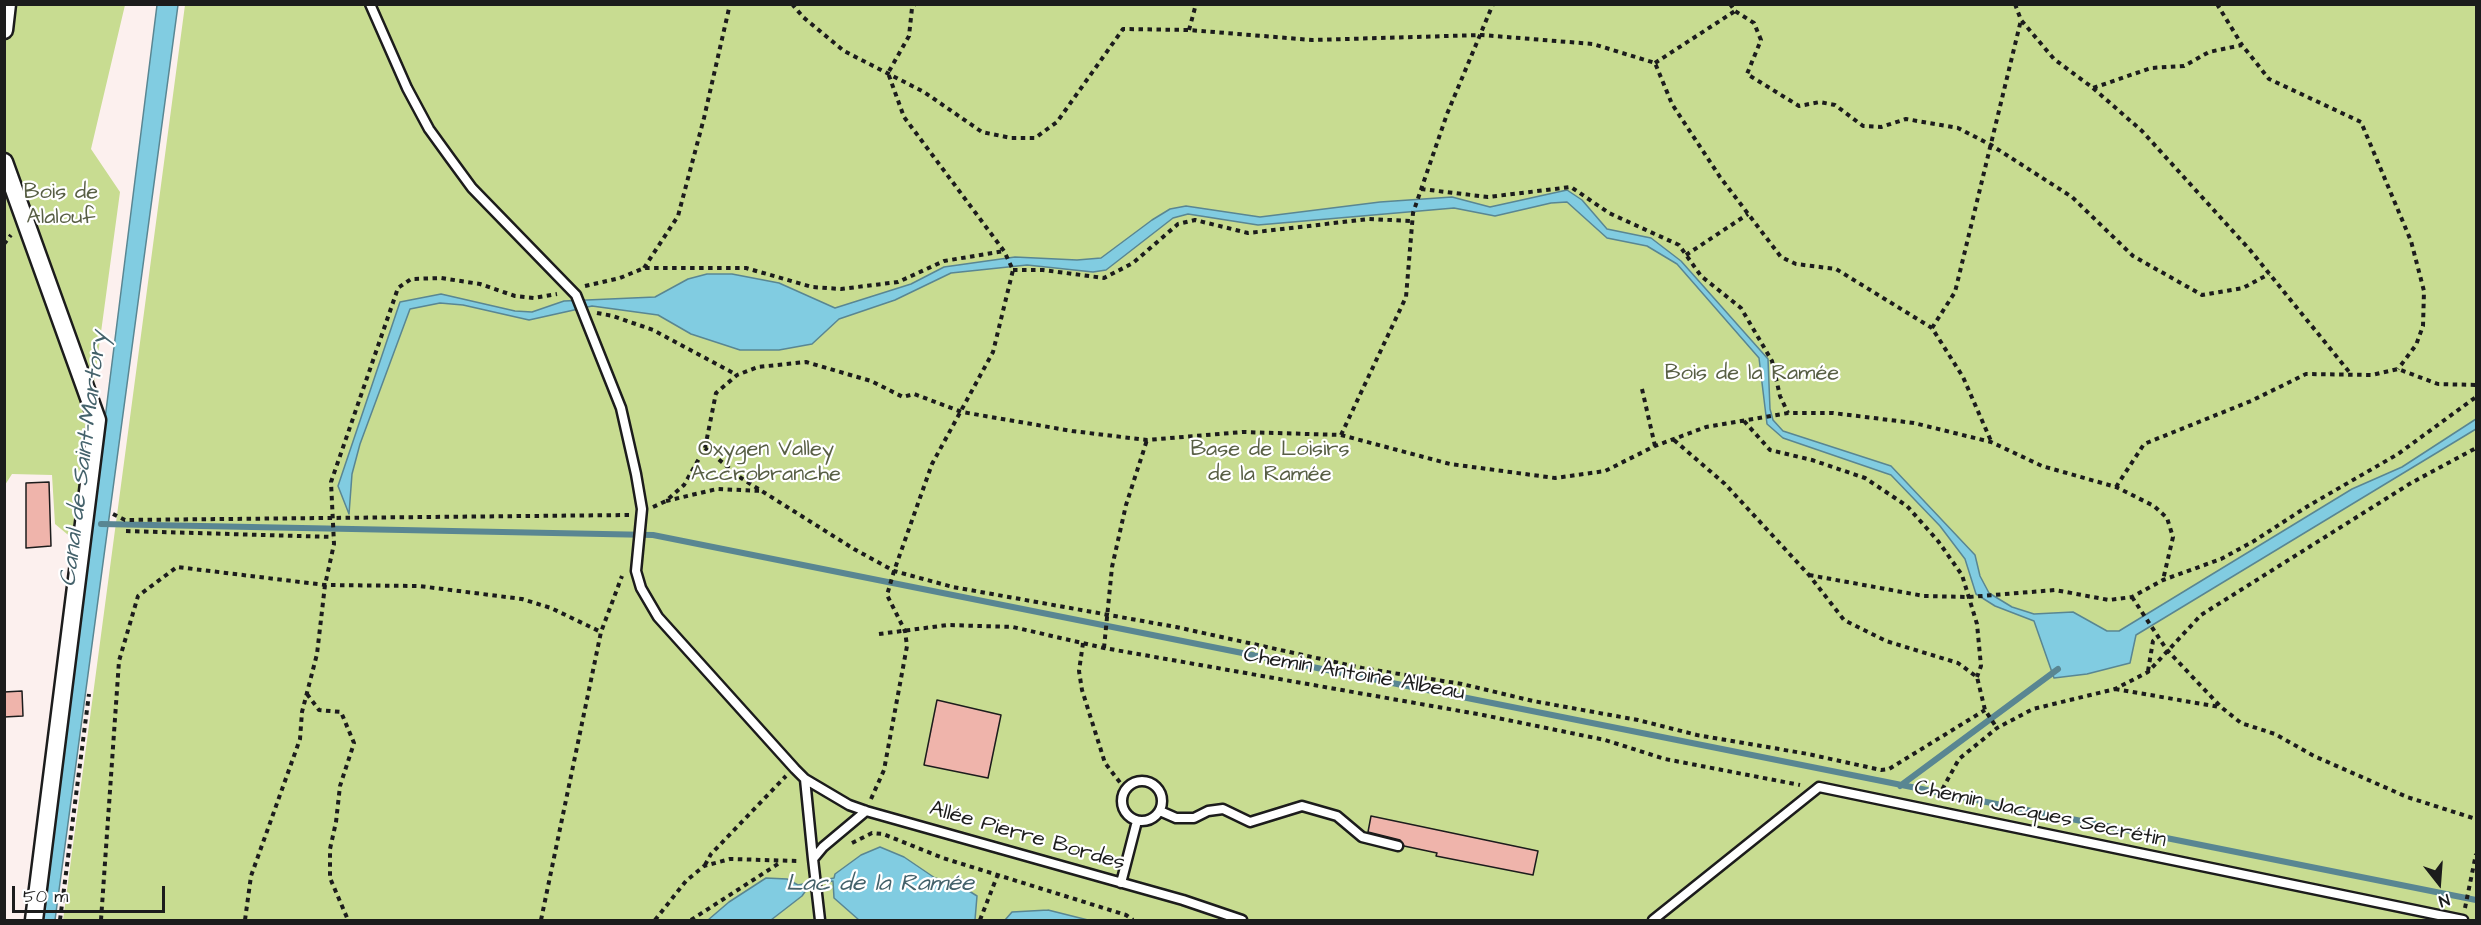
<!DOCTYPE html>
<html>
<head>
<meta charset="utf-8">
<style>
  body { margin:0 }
  #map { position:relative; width:2481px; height:925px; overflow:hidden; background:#fcf0ee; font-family:"Architects Daughter",sans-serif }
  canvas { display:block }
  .frame { position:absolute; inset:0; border:6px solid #1c1c1c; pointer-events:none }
  .north { position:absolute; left:2409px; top:853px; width:60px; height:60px; -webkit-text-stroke:4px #fff; paint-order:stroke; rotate:163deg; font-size:16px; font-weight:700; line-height:24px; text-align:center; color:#1c1c1c }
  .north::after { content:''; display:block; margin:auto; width:21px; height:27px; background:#1c1c1c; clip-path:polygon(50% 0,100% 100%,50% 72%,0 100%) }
  .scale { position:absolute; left:12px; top:886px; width:153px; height:27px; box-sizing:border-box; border:3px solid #1c1c1c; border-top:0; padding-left:8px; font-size:18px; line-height:21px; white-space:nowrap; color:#1c1c1c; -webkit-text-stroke:4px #fff; paint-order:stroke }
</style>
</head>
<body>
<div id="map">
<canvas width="2481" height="925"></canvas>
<div class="frame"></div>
<div class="north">N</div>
<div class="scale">50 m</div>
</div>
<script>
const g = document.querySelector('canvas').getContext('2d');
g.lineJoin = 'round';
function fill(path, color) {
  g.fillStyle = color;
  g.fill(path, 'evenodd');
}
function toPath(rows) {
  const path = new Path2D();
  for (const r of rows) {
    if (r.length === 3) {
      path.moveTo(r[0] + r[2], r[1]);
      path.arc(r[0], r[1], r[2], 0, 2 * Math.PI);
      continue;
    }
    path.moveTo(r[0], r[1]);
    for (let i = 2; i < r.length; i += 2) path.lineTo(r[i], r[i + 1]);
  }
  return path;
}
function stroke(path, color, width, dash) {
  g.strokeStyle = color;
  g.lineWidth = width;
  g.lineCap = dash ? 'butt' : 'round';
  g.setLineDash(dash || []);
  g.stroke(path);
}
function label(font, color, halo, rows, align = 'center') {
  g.font = font + ' "Architects Daughter",sans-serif';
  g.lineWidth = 4.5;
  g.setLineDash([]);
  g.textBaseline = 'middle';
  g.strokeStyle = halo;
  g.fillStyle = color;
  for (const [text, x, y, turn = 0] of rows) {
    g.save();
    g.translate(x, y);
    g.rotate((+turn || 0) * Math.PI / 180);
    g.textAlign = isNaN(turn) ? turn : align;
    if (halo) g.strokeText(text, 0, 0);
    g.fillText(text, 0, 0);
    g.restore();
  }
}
const green = toPath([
  [5,5,125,5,91,149,120,192,73,539,55,524,52,475,12,474,5,485],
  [185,5,2476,5,2476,920,63,920]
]);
const water = toPath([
  [157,5,178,5,55,920,42,920,157,5],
  [1567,190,1582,200,1607,229,1651,238,1681,261,1768,359,1770,409,1773,420,1783,431,1891,466,1975,555,1980,576,1989,593,2012,607,2034,614,2073,612,2107,631,2119,631,2352,489,2402,467,2476,419,2476,429,2136,635,2130,663,2087,674,2054,678,2034,621,1995,606,1976,594,1965,559,1940,526,1891,475,1783,438,1767,424,1759,358,1677,264,1647,246,1607,238,1567,202,1551,203,1495,216,1454,208,1258,225,1188,214,1173,218,1106,270,1093,272,1027,265,951,273,895,300,839,319,812,344,779,350,740,350,691,334,658,315,592,306,529,320,463,305,440,303,410,309,360,444,352,474,349,514,338,486,400,302,441,294,515,311,532,312,564,301,655,297,688,279,707,274,732,274,779,283,835,308,911,284,944,267,1015,257,1077,260,1101,258,1152,220,1170,209,1186,206,1260,217,1380,202,1452,197,1490,207,1567,190],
  [880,847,904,857,935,878,958,884,977,896,975,920,859,920,834,898,833,881,809,886,802,896,771,920,708,920,729,902,766,878,787,879,798,885,834,878,835,874,861,855,880,847],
  [1048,910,1088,920,1005,920,1012,912,1048,910]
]);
const stream = toPath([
  [101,524,653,535,2476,900],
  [1900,786,2058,669]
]);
const building = toPath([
  [49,482,51,546,26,548,26,483,49,482],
  [22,691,23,716,4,717,4,692,22,691],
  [937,700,1001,715,988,778,924,765,937,700],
  [1371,816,1538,851,1533,875,1436,856,1437,853,1404,846,1400,840,1368,832,1371,816]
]);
const path = toPath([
  [792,4,803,17,844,51,924,92,982,132,1011,138,1035,138,1057,122,1123,29,1189,30,1312,40,1482,35,1593,44,1655,63,1672,104,1720,177,1781,257,1796,264,1836,269,1932,328,1963,377,1991,441],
  [1730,4,1735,11,1754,23,1761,40,1747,74,1799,106,1820,102,1835,105,1863,126,1881,127,1906,119,1958,128,1991,145,2072,197,2133,256,2202,295,2243,288,2269,274],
  [2015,4,2021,20,2054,59,2093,88,2151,68,2184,66,2209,52,2242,45,2269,79,2361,122,2411,241,2424,291,2423,326,2416,345,2398,369],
  [2217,4,2242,45],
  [1189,30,1196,4],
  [1655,63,1735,11],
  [2093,88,2142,131,2250,250,2350,373],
  [1421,189,1488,197,1571,187,1609,213,1679,245,1701,276,1741,308,1772,361,1780,396,1788,413],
  [4,244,11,235],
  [1686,255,1748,214],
  [644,268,678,216,704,118,730,4],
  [1013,270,1043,270,1104,278,1133,263,1178,224,1195,220,1248,233,1369,219,1411,221],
  [585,286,620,278,644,268,746,268,812,287,841,289,898,282,944,261,1004,251],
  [597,313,613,316,653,330,737,375],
  [1932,328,1955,292,2021,20],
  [1642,389,1655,446],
  [1744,421,1770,450,1812,460,1865,478,1907,506,1938,541,1962,575,1977,624,1981,666,1977,677],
  [1341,435,1406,297,1413,213,1447,114,1493,4],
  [1674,440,1725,484,1809,575,1844,620,1886,641,1958,663,1977,677,1985,710,1997,728],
  [705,448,741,478,854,549,894,571,953,587,1176,627,1362,668,1462,684,1533,701,1638,720,1697,735,1808,754,1881,770,1889,769,1985,710],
  [2116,487,2144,444,2251,401,2306,374,2372,375,2398,369,2438,384,2476,385],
  [666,501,717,489,762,491],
  [653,507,666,501,684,485,705,448,716,393,737,375,758,367,806,362,871,381,903,397,914,394,962,412,1072,431,1147,440,1243,432,1341,435,1450,464,1555,478,1605,471,1655,446,1706,427,1788,413,1833,413,1914,423,1991,442,2042,466,2116,487,2154,506,2167,518,2173,537,2163,580],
  [113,514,125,520,629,515],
  [126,531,333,537],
  [1809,575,1924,596,1969,597,2055,590,2109,600,2132,597,2163,580,2221,559,2254,541,2308,506,2398,454,2476,397],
  [2132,597,2167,650,2221,707,2241,723,2275,734,2314,756,2407,797,2476,819],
  [879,634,948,625,1013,627,1104,648,1483,715,1605,740,1665,759,1800,785],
  [1083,643,1079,671,1082,690,1105,763,1125,789],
  [1104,648,1112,567,1126,505,1147,440],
  [2148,671,2153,641,2157,638],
  [2115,689,2220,707],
  [307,694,319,710,341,712,354,743,340,786,336,822,330,849,330,878,348,920],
  [1938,797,1959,759,1997,728,2033,709,2115,689,2148,672,2201,615,2411,483,2476,448],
  [871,799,884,770,907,646,905,631,887,595,894,571,932,464,993,352,1013,270,1004,251,904,117,888,73,909,36,912,8,915,4],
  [852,843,872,833,883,834,943,858,1126,915,1133,920],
  [705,865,711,854,786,776],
  [2465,908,2476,854],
  [60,920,89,694],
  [101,920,119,661,138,596,177,567,325,585,419,586,522,599,551,608,601,632],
  [245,920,251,876,300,739,302,712,317,654,325,585,334,544,331,482,398,288,411,279,441,278,480,284,515,296,534,298,557,294],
  [541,920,601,632,622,576],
  [655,920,686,881,704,866,730,859,799,861],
  [691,920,781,862],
  [980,920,998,874]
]);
const service = toPath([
  [370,4,407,88,429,129,450,158,472,188,576,295,621,408,636,474,642,509,636,571,641,588,658,617,795,769,805,779,849,805,866,811,1183,900,1242,920],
  [805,779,813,859],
  [1142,801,20],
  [1160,811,1176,818,1194,818,1208,811,1223,809,1250,822,1302,806,1337,816,1362,837,1398,846],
  [1121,883,1137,821],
  [820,920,813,859,823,847,866,811],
  [1653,920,1819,787,2463,920]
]);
const minor = toPath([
  [4,30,7,4],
  [4,162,97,420,34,920]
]);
const parkNames = [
  ["Bois de",61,193],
  ["Alalouf",61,218],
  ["Bois de la Ramée",1752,374],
  ["Oxygen Valley",766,450],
  ["Accrobranche",766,475],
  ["Base de Loisirs",1270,450],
  ["de la Ramée",1270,475]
];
const streetNames = [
  ["Chemin Antoine Albeau",1354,675,10],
  ["Chemin Jacques Secrétin",2040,815,12],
  ["Allée Pierre Bordes",1027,837,16]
];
const waterNames = [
  ["Canal de Saint-Martory",85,459,-83],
  ["Lac de la Ramée",880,885]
];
fill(green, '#c8dc91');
fill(water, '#81cce1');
stroke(water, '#598692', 1.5);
stroke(stream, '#598692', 6);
fill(building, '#efb4ab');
stroke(building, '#1c1c1c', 1.5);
stroke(service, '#1c1c1c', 13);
stroke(minor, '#1c1c1c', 21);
stroke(path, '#1c1c1c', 4, [4.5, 4.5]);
stroke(service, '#fff', 8);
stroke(minor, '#fff', 16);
label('22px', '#585f45', '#fff', parkNames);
label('22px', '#1c1c1c', '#fff', streetNames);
label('italic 24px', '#44626b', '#fff', waterNames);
</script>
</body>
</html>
